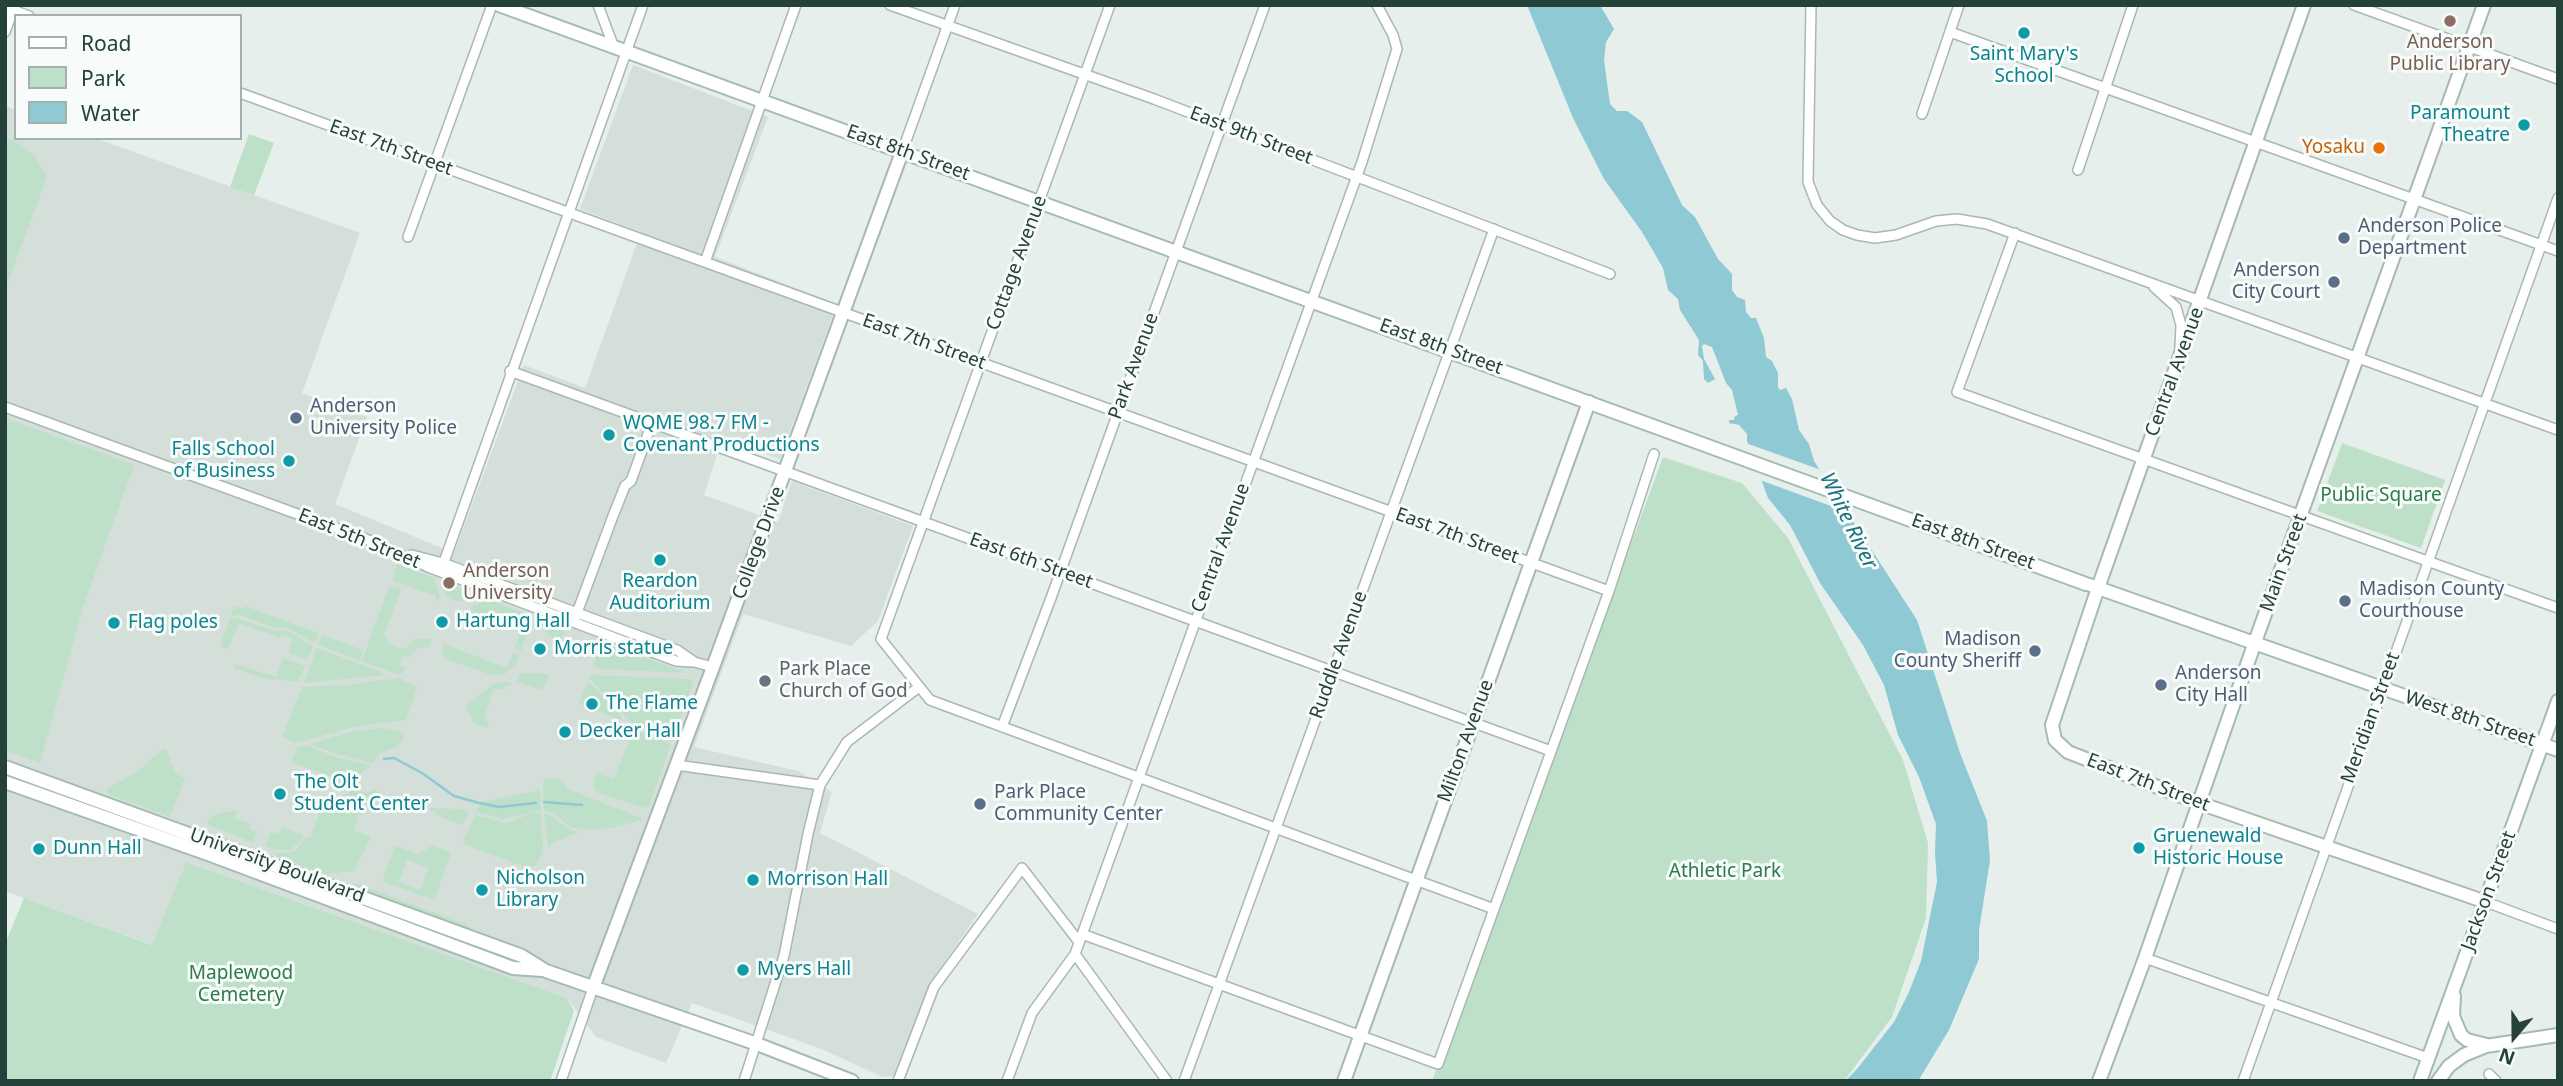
<!DOCTYPE html>
<html>
<head>
<meta charset="utf-8">
<style>
  body { margin:0 }
  #map { position:relative; width:2563px; height:1086px; overflow:hidden; background:#e6efeb; font-family:"Noto Sans",sans-serif }
  canvas { display:block }
  .frame { position:absolute; inset:0; border:7px solid #24423a; pointer-events:none }
  .legend { position:absolute; left:14px; top:14px; width:228px; height:126px; box-sizing:border-box; background:#f7fbf9; border:2px solid #a3b1ad; margin:0; padding:9px 12px; list-style:none; font-size:21px; color:#24423a }
  .legend li { display:flex; align-items:center; gap:14px; height:35px }
  .legend b { width:35px; border:2px solid #a3b1ad }
  .north { position:absolute; left:2479px; top:1002px; width:70px; height:70px; -webkit-text-stroke:5px #f7fbf9; paint-order:stroke; rotate:200deg; font-size:19px; font-weight:700; line-height:28px; text-align:center; color:#24423a }
  .north::after { content:''; display:block; margin:auto; width:24px; height:32px; background:#24423a; clip-path:polygon(50% 0,100% 100%,50% 72%,0 100%) }
</style>
</head>
<body>
<div id="map">
<canvas width="2563" height="1086"></canvas>
<div class="frame"></div>
<ul class="legend">
<li><b style="height:9px;background:#fff"></b>Road</li>
<li><b style="height:19px;background:#bfe0c8"></b>Park</li>
<li><b style="height:19px;background:#8ec9d4"></b>Water</li>
</ul>
<div class="north">N</div>
</div>
<script>
const g = document.querySelector('canvas').getContext('2d');
g.lineJoin = 'round';
function fill(path, color) {
  g.fillStyle = color;
  g.fill(path, 'evenodd');
}
function toPath(rows) {
  const path = new Path2D();
  for (const r of rows) {
    path.moveTo(r[0], r[1]);
    for (let i = 2; i < r.length; i += 2) path.lineTo(r[i], r[i + 1]);
  }
  return path;
}
function stroke(path, color, width, dash) {
  g.strokeStyle = color;
  g.lineWidth = width;
  g.lineCap = dash ? 'butt' : 'round';
  g.setLineDash(dash || []);
  g.stroke(path);
}
function label(font, color, halo, rows, align = 'center') {
  g.font = font + ' "Noto Sans",sans-serif';
  g.lineWidth = 6;
  g.setLineDash([]);
  g.textBaseline = 'middle';
  g.strokeStyle = halo;
  g.fillStyle = color;
  for (const [text, x, y, turn = 0] of rows) {
    g.save();
    g.translate(x, y);
    g.rotate((+turn || 0) * Math.PI / 180);
    g.textAlign = isNaN(turn) ? turn : align;
    if (halo) g.strokeText(text, 0, 0);
    g.fillText(text, 0, 0);
    g.restore();
  }
}
const built = toPath([
  [633,65,768,117,715,257,837,304,780,459,722,439,704,495,778,522,792,481,913,526,878,621,851,646,743,614,694,747,798,771,832,792,820,833,978,914,929,985,894,1076,883,1077,819,1048,692,1003,666,1063,596,1037,567,998,186,862,153,945,5,891,5,106,16,110,16,138,95,138,360,233,302,393,367,417,335,504,454,553,524,365,585,388,641,232,580,209]
]);
const green = toPath([
  [249,134,274,143,254,195,230,187],
  [5,138,16,142,34,155,47,177,5,290],
  [5,418,134,465,83,607,40,763,5,750],
  [2342,443,2445,480,2421,548,2317,511],
  [1663,457,1742,483,1788,538,1903,760,1928,843,1926,918,1892,1017,1844,1081,1432,1081],
  [397,564,433,578,440,596,438,602,436,601,437,596,393,581],
  [440,581,463,589,478,596,470,601,456,601,447,595],
  [391,586,401,589,384,636,388,638,387,643,404,649,416,639,432,639,429,647,418,648,408,657,403,656,400,665,405,667,403,673,399,675,362,661,387,591],
  [486,599,524,613,531,621,521,651,515,648,520,632,469,613,471,607],
  [234,606,243,609,245,606,318,633,314,643,286,627,275,628,240,615,231,616],
  [230,618,239,619,275,631,285,630,297,635,302,641,313,646,307,660,288,653,293,639,281,634,280,638,239,623,228,649,220,646],
  [538,618,559,626,564,633,560,646,536,622],
  [322,635,363,650,359,660,318,645],
  [601,641,684,672,685,673,601,669,593,666],
  [444,644,507,668,513,653,519,655,517,662,505,674,494,676,446,659,441,651],
  [317,648,381,672,384,675,304,683],
  [283,658,305,666,298,682,263,678,234,668,236,664,276,677],
  [519,673,549,674,543,690,517,682],
  [590,675,691,679,693,683,673,738,633,724,589,678],
  [398,678,417,687,406,720,357,726,295,743,282,737,302,687,346,685],
  [588,681,622,717,621,720,579,704],
  [507,682,512,683,511,686,506,685,504,689,493,689,484,719,489,722,487,728,474,723,466,706,495,683],
  [384,728,400,731,404,734,404,739,397,747,380,753,372,763,336,754,310,744,350,732],
  [633,730,671,744,649,806,644,808,602,794,594,790,593,786,597,773,614,779],
  [306,745,335,757,370,765,351,784,291,762,298,746],
  [163,749,167,750,175,773,185,779,170,817,106,793,107,789,139,770],
  [551,778,562,780,567,788,578,793,644,819,612,828,586,830,571,827,554,814,544,810,543,783,544,780],
  [353,789,368,793,374,790,385,794,380,794,379,797,370,794,362,814,359,814,354,830,371,837,354,871,324,874,278,857,274,853,290,853,297,849,306,837,310,838,322,806,338,800],
  [540,790,541,810,502,819,476,812,481,802],
  [429,808,463,809,469,813,462,825,444,819],
  [237,810,234,818,251,824,249,829,257,832,253,843,207,824,209,819,219,813],
  [541,812,543,852,536,865,523,874,520,873,522,866,466,845,463,841,475,815,501,821,505,824,532,813],
  [544,813,552,816,570,830,579,832,555,842,548,848],
  [282,827,303,835,303,839,290,850,277,850,265,846,271,832,279,835],
  [433,845,451,853,434,900,382,881,395,846,418,854],
  [407,860,428,868,421,890,399,882],
  [186,862,567,998,574,1011,550,1081,5,1081,5,944,24,898,152,945],
  [358,884,467,925,478,934,347,888,348,885]
]);
const water = toPath([
  [1527,5,1600,5,1614,29,1606,42,1604,60,1610,104,1617,111,1627,111,1642,122,1682,205,1695,217,1718,259,1732,274,1732,290,1737,297,1745,300,1746,312,1751,318,1756,318,1764,338,1766,357,1772,361,1778,373,1778,387,1780,390,1786,388,1792,399,1799,430,1809,444,1814,461,1917,620,1960,753,1987,821,1990,860,1979,930,1979,959,1949,1030,1918,1081,1845,1081,1857,1069,1894,1022,1909,992,1921,961,1937,882,1935,853,1936,824,1919,777,1898,735,1884,685,1863,645,1820,583,1790,525,1768,498,1747,441,1747,434,1739,425,1729,423,1729,420,1734,420,1735,416,1738,415,1732,390,1726,383,1712,347,1704,344,1702,346,1704,359,1715,379,1708,383,1704,379,1703,361,1698,355,1699,340,1680,310,1678,299,1668,290,1663,268,1642,232,1604,179,1573,118]
]);
const pier = toPath([
  [1743,442,1824,471,1853,514,1757,479]
]);
const stream = toPath([
  [384,759,394,758,422,773,454,796,479,803,499,807,536,803],
  [544,802,582,805]
]);
const minor = toPath([
  [598,5,613,45],
  [890,5,1154,99,1610,274],
  [1110,5,881,639,930,700,1494,909],
  [1811,5,1808,182,1817,205,1830,221,1843,230,1857,235,1875,238,1896,235,1936,221,1957,219,1987,224,2558,430],
  [2354,5,2558,79],
  [5,7,29,16],
  [5,32,15,5],
  [1950,32,2558,251],
  [240,93,1609,591],
  [1922,114,1959,5],
  [902,152,955,5],
  [2078,170,2133,5],
  [2015,233,1957,392,2558,608],
  [408,237,492,5],
  [705,262,796,5],
  [2154,287,2176,307,2181,325,2180,347],
  [510,371,1551,751],
  [5,407,371,541,428,567,676,661,694,662,713,667],
  [412,555,443,563,677,650,693,661],
  [444,562,643,5],
  [575,618,613,516,625,486,631,481,652,423],
  [1002,727,1051,598,1265,5],
  [676,765,820,785],
  [2486,902,2558,929],
  [1082,934,1438,1064,1609,591,1654,454],
  [1075,954,1167,1081],
  [2145,958,2428,1058],
  [2489,1074,2496,1081],
  [561,1081,593,988],
  [744,1081,784,956,808,834,820,785,847,742,919,687],
  [898,1081,934,987,1022,868,1079,942],
  [1007,1081,1032,1013,1075,954,1362,162,1397,49,1393,35,1377,5],
  [1184,1081,1494,229],
  [2243,1081,2558,198]
]);
const tertiary = toPath([
  [2090,585,2098,588,2304,5],
  [2255,642,2484,5],
  [2199,803,2486,902],
  [593,988,713,667,902,152],
  [1344,1081,1589,402]
]);
const secondary = toPath([
  [499,5,2086,584],
  [5,767,522,956,546,971,757,1044,852,1081],
  [5,782,208,854,513,968,542,970],
  [2199,803,2068,752,2055,740,2052,725,2098,588,2558,750],
  [2454,996,2453,1016,2461,1035,2467,1040,2487,1045],
  [2099,1081,2145,958,2255,642],
  [2420,1081,2558,701],
  [2438,1081,2449,1066,2464,1055,2486,1046,2558,1035]
]);
const markers = [
  [2450,21,7,"#8d6e63"],
  [2024,33,7,"#0f9aa8"],
  [2524,125,7,"#0f9aa8"],
  [2379,148,7,"#e8710a"],
  [2344,238,7,"#5c6f8a"],
  [2334,282,7,"#5c6f8a"],
  [296,418,7,"#5c6f8a"],
  [609,435,7,"#0f9aa8"],
  [289,461,7,"#0f9aa8"],
  [660,560,7,"#0f9aa8"],
  [449,583,7,"#8d6e63"],
  [2345,601,7,"#5c6f8a"],
  [442,622,7,"#0f9aa8"],
  [114,623,7,"#0f9aa8"],
  [540,649,7,"#0f9aa8"],
  [2035,651,7,"#5c6f8a"],
  [765,681,7,"#6b7280"],
  [2161,685,7,"#5c6f8a"],
  [592,704,7,"#0f9aa8"],
  [565,732,7,"#0f9aa8"],
  [280,794,7,"#0f9aa8"],
  [980,804,7,"#5c6f8a"],
  [2139,848,7,"#0f9aa8"],
  [39,849,7,"#0f9aa8"],
  [753,880,7,"#0f9aa8"],
  [482,890,7,"#0f9aa8"],
  [743,970,7,"#0f9aa8"]
];
const educationNames = [
  ["Anderson",2450,43],
  ["Public Library",2450,65],
  ["Anderson",463,572,"left"],
  ["University",463,594,"left"]
];
const cultureNames = [
  ["Saint Mary's",2024,55,"center"],
  ["School",2024,77,"center"],
  ["Paramount",2510,114,"right"],
  ["Theatre",2510,136,"right"],
  ["WQME 98.7 FM -",623,424],
  ["Covenant Productions",623,446],
  ["Falls School",275,450,"right"],
  ["of Business",275,472,"right"],
  ["Reardon",660,582,"center"],
  ["Auditorium",660,604,"center"],
  ["Hartung Hall",456,622],
  ["Flag poles",128,623],
  ["Morris statue",554,649],
  ["The Flame",606,704],
  ["Decker Hall",579,732],
  ["The Olt",294,783],
  ["Student Center",294,805],
  ["Gruenewald",2153,837],
  ["Historic House",2153,859],
  ["Dunn Hall",53,849],
  ["Nicholson",496,879],
  ["Library",496,901],
  ["Morrison Hall",767,880],
  ["Myers Hall",757,970]
];
const streetNames = [
  ["East 9th Street",1251,136,21],
  ["East 7th Street",391,148,20],
  ["East 8th Street",908,153,20],
  ["Cottage Avenue",1017,263,-70],
  ["East 7th Street",924,342,20],
  ["East 8th Street",1441,347,20],
  ["Park Avenue",1134,366,-70],
  ["Central Avenue",2175,372,-70],
  ["East 7th Street",1457,536,20],
  ["East 5th Street",359,539,22],
  ["East 8th Street",1973,542,20],
  ["College Drive",759,543,-70],
  ["Central Avenue",1221,548,-70],
  ["East 6th Street",1031,561,20],
  ["Main Street",2284,563,-70],
  ["Ruddle Avenue",1339,655,-70],
  ["Meridian Street",2371,718,-70],
  ["West 8th Street",2470,719,19],
  ["Milton Avenue",1466,741,-70],
  ["East 7th Street",2148,783,21],
  ["University Boulevard",277,866,20],
  ["Jackson Street",2489,891,-70]
];
const foodNames = [
  ["Yosaku",2365,148]
];
const serviceNames = [
  ["Anderson Police",2358,227],
  ["Department",2358,249],
  ["Anderson",2320,271,"right"],
  ["City Court",2320,293,"right"],
  ["Anderson",310,407],
  ["University Police",310,429],
  ["Madison County",2359,590],
  ["Courthouse",2359,612],
  ["Madison",2021,640,"right"],
  ["County Sheriff",2021,662,"right"],
  ["Anderson",2175,674],
  ["City Hall",2175,696],
  ["Park Place",994,793],
  ["Community Center",994,815]
];
const parkNames = [
  ["Public Square",2381,496],
  ["Athletic Park",1725,872],
  ["Maplewood",241,974],
  ["Cemetery",241,996]
];
const worshipNames = [
  ["Park Place",779,670],
  ["Church of God",779,692]
];
const waterNames = [
  ["White River",1848,521,64]
];
fill(built, '#d4dfda');
fill(green, '#bfe0c8');
fill(water, '#8ec9d4');
fill(pier, '#e6efeb');
stroke(stream, '#8ec9d4', 2.5);
stroke(minor, '#a8b8b2', 12);
stroke(tertiary, '#a8b8b2', 16);
stroke(secondary, '#a4bbb3', 16);
stroke(minor, '#fff', 9);
stroke(tertiary, '#fff', 12);
stroke(secondary, '#fff', 12);
for (const [x, y, r, color] of markers) {
  const dot = new Path2D();
  dot.arc(x, y, r, 0, 2 * Math.PI);
  g.fillStyle = color;
  g.fill(dot);
  stroke(dot, '#f7fbf9', 2.5);
}
label('19px', '#785e54', '#f7fbf9', educationNames);
label('19px', '#0d838f', '#f7fbf9', cultureNames, 'left');
label('19px', '#24423a', '#f7fbf9', streetNames);
label('19px', '#c56008', '#f7fbf9', foodNames, 'right');
label('19px', '#4e5e75', '#f7fbf9', serviceNames, 'left');
label('19px', '#2d7a4b', '#f7fbf9', parkNames);
label('19px', '#5b616d', '#f7fbf9', worshipNames, 'left');
label('italic 21px', '#1c6f80', '#f7fbf9', waterNames);
</script>
</body>
</html>
